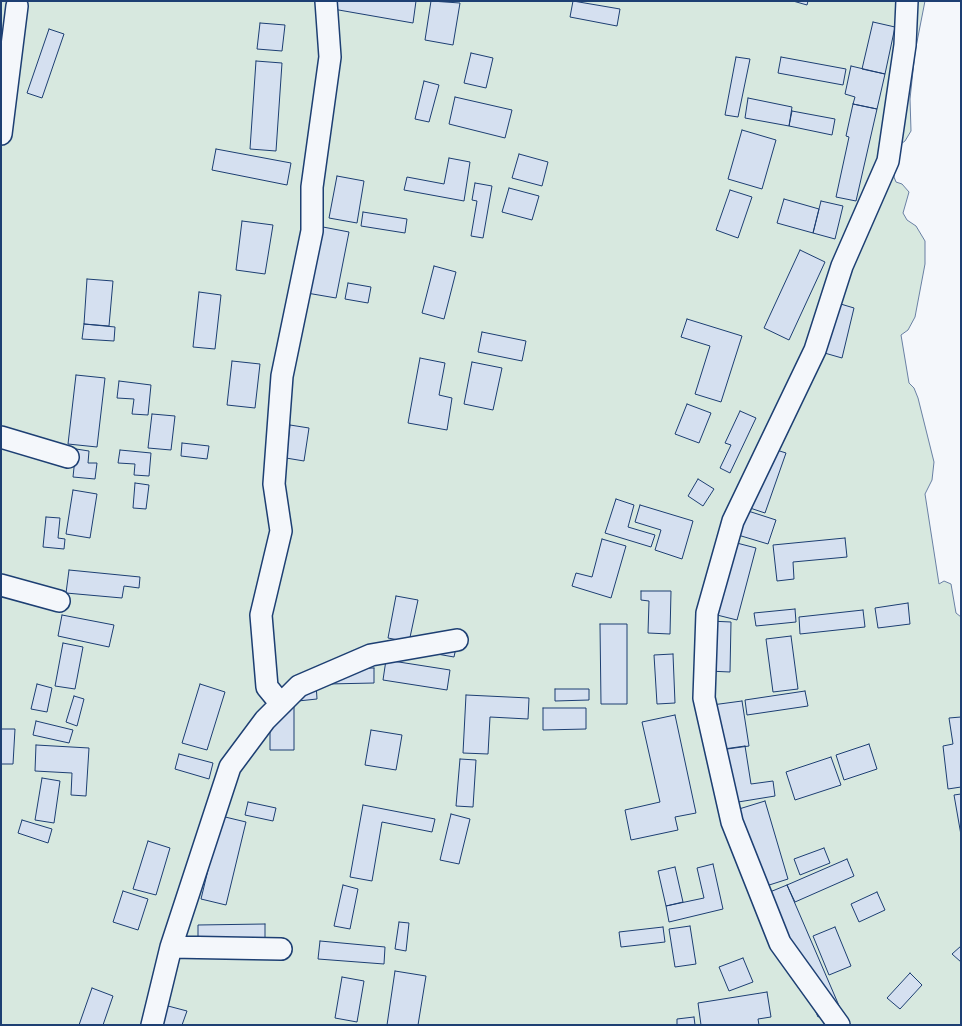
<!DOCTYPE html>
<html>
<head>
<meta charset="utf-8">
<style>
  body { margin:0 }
  #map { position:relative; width:962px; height:1026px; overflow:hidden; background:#f4f7fb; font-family:"Sofia Sans Condensed",sans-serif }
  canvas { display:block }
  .frame { position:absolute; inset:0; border:2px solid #1d3f73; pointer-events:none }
</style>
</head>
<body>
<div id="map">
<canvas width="962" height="1026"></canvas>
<div class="frame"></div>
</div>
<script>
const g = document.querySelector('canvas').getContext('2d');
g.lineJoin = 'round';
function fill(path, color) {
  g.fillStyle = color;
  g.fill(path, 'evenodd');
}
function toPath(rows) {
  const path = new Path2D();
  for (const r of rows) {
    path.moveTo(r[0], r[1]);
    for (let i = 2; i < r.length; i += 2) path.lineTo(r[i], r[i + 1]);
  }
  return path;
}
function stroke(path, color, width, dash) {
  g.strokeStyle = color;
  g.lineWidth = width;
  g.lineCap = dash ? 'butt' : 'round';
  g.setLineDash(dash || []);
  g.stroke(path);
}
const green = toPath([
  [1,1,925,1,915,52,910,99,911,131,905,141,898,146,894,177,896,182,902,184,909,192,903,213,907,220,916,226,925,241,925,264,915,317,908,330,901,335,909,383,914,388,918,398,934,462,932,480,925,494,939,584,944,581,951,584,956,613,961,617,961,1025,1,1025,1,1]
]);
const building = toPath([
  [334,1,416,1,413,23,333,9,334,1],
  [431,1,460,3,453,45,425,40,431,1],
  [573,1,620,9,617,26,570,17,573,1],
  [793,1,808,1,807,5,793,1],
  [873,22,895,27,885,74,862,69,873,22],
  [260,23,285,25,282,51,257,49,260,23],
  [49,29,64,34,42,98,27,93,49,29],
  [471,53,493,58,486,88,464,83,471,53],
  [736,57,750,59,738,117,725,115,736,57],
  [781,57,846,69,843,85,778,73,781,57],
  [256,61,282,63,276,151,250,149,256,61],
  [851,66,885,74,877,109,853,104,855,97,845,94,851,66],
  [424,81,439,85,429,122,415,119,424,81],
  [455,97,512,110,505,138,449,124,455,97],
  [748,98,792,107,789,126,745,118,748,98],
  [853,104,877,109,856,201,836,197,849,137,846,136,853,104],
  [792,111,835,119,832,135,789,126,792,111],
  [742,130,776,140,762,189,728,179,742,130],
  [216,149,291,163,287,185,212,170,216,149],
  [519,154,548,162,542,186,512,178,519,154],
  [449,158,470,162,464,201,404,190,407,177,444,184,449,158],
  [337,176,364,181,357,223,329,218,337,176],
  [475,183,492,186,483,238,471,236,477,201,472,200,475,183],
  [509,188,539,196,532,220,502,212,509,188],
  [730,190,752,197,738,238,716,230,730,190],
  [784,199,819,209,813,233,777,223,784,199],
  [821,201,843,206,835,239,813,233,821,201],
  [363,212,407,219,405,233,361,226,363,212],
  [242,221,273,225,265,274,236,270,242,221],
  [323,227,349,232,336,298,301,292,319,250,323,227],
  [800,250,825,262,789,340,764,328,800,250],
  [434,266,456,272,444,319,422,313,434,266],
  [87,279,113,281,109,326,84,324,87,279],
  [348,283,371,287,368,303,345,299,348,283],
  [199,292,221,295,215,349,193,347,199,292],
  [834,302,854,308,842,358,821,352,834,302],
  [687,319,742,336,721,402,695,394,710,346,681,337,687,319],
  [84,324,115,327,114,341,82,339,84,324],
  [482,332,526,341,522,361,478,352,482,332],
  [420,358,445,363,439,395,452,398,447,430,408,423,420,358],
  [232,361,260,364,255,408,227,405,232,361],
  [472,362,502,368,493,410,464,404,472,362],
  [76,375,105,378,97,447,68,444,76,375],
  [119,381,151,385,148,415,132,414,134,399,117,398,119,381],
  [687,404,711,413,699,443,675,434,687,404],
  [740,411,756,418,730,473,720,468,731,445,725,443,740,411],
  [152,414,175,416,171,450,148,448,152,414],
  [290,425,309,428,304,461,286,458,290,425],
  [182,443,209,446,207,459,181,456,182,443],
  [767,447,786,453,765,513,747,507,767,447],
  [76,449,89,451,88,463,97,463,95,479,73,477,76,449],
  [120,450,151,453,149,476,134,475,135,464,118,463,120,450],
  [698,479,714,489,703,506,688,496,698,479],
  [135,483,149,485,146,509,133,508,135,483],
  [73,490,97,494,90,538,66,534,73,490],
  [616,499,634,505,628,527,655,535,651,547,605,533,616,499],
  [640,505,693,521,682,559,655,550,661,530,635,522,640,505],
  [745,510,776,520,768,544,738,535,745,510],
  [46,517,60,518,58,538,65,539,64,549,43,547,46,517],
  [845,538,847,557,793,562,794,579,777,581,773,545,845,538],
  [602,539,626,546,611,598,572,586,576,573,592,577,602,539],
  [729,541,756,548,737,620,709,613,729,541],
  [69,570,140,577,139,588,124,586,122,598,66,593,69,570],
  [641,591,671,591,670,634,648,633,649,601,641,600,641,591],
  [396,596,418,600,409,642,388,638,396,596],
  [908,603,910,624,878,628,875,608,908,603],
  [795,609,796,622,756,626,754,613,795,609],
  [863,610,865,627,800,634,799,617,863,610],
  [62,615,114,625,109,647,58,636,62,615],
  [709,621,731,622,730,672,708,671,709,621],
  [600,624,627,624,627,704,601,704,600,624],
  [791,636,798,689,773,692,766,639,791,636],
  [63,643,83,647,75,689,55,686,63,643],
  [457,643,454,657,437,654,457,643],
  [673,654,675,703,657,704,654,655,673,654],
  [386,660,450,670,447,690,383,680,386,660],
  [374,668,374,683,328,684,328,669,374,668],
  [316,683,317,699,298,701,316,683],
  [37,684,52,688,47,712,31,709,37,684],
  [200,684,225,692,207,750,182,743,200,684],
  [555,689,589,689,589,700,555,701,555,689],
  [805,691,808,706,747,715,745,700,805,691],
  [466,695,529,698,528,719,490,717,488,754,463,753,466,695],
  [74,696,84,699,77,726,66,722,74,696],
  [270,701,294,701,294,750,270,750,270,701],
  [742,701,749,746,720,750,712,705,742,701],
  [543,708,586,708,586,729,543,730,543,708],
  [675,715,696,813,675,817,678,830,631,840,625,810,660,802,642,722,675,715],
  [961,717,961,787,948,789,943,746,953,744,949,718,961,717],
  [36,721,73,730,69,743,33,735,36,721],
  [1,729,15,729,13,764,1,764,1,729],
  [371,730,402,735,396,770,365,765,371,730],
  [869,744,877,769,844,780,836,755,869,744],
  [36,745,89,748,86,796,71,795,72,773,35,771,36,745],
  [745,746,751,784,773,781,775,796,732,803,724,749,745,746],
  [179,754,213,763,209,779,175,769,179,754],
  [831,757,841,785,795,800,786,772,831,757],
  [460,759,476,760,473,807,456,806,460,759],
  [42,778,60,781,54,823,35,820,42,778],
  [961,794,961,835,954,795,961,794],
  [765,801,788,879,763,887,739,809,765,801],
  [248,802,276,808,273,821,245,815,248,802],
  [363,805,435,819,432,832,382,822,372,881,350,877,363,805],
  [451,814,470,819,459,864,440,860,451,814],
  [221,816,246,822,226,905,201,899,221,816],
  [22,820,52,829,48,843,18,833,22,820],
  [148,841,170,848,156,895,133,889,148,841],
  [824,848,830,863,800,875,794,859,824,848],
  [847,859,854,876,795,902,787,885,847,859],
  [713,864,723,909,669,922,666,906,704,898,697,868,713,864],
  [675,867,683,902,666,906,658,871,675,867],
  [343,885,358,889,350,929,334,926,343,885],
  [787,885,840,1008,818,1017,765,894,787,885],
  [123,891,148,899,138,930,113,922,123,891],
  [877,892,885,910,859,922,851,904,877,892],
  [399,922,409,923,406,951,395,949,399,922],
  [265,924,265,941,198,942,198,925,265,924],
  [690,926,696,964,675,967,669,929,690,926],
  [663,927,665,942,621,947,619,932,663,927],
  [835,927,851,966,829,975,813,936,835,927],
  [320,941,385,947,384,964,318,959,320,941],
  [961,946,961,962,952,954,961,946],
  [743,958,753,982,729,991,719,967,743,958],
  [395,971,426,976,418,1025,387,1025,395,971],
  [910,973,922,985,900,1009,887,998,910,973],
  [342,977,364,981,357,1022,335,1018,342,977],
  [92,988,113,996,103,1025,79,1025,92,988],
  [767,992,771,1017,758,1019,759,1025,701,1025,698,1003,767,992],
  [168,1006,187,1011,182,1025,162,1025,168,1006],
  [694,1017,695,1025,677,1025,677,1019,694,1017]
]);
const minor = toPath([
  [1,134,17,6],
  [1,437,68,457],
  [1,585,59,601],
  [281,704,267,687,261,615,281,531,274,484,282,376,312,231,312,187,330,57,326,1],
  [171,947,281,949],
  [152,1025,171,947,230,767,265,720,299,686,371,655,457,640],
  [839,1025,780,943,732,822,704,698,707,613,733,521,815,350,842,266,888,161,905,45,907,1]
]);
fill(green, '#d7e8df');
stroke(green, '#687fa3', 1);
fill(building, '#d5e0f0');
stroke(building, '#1d3f73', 1);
stroke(minor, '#1d3f73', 24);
stroke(minor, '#f4f7fb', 21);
</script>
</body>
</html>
